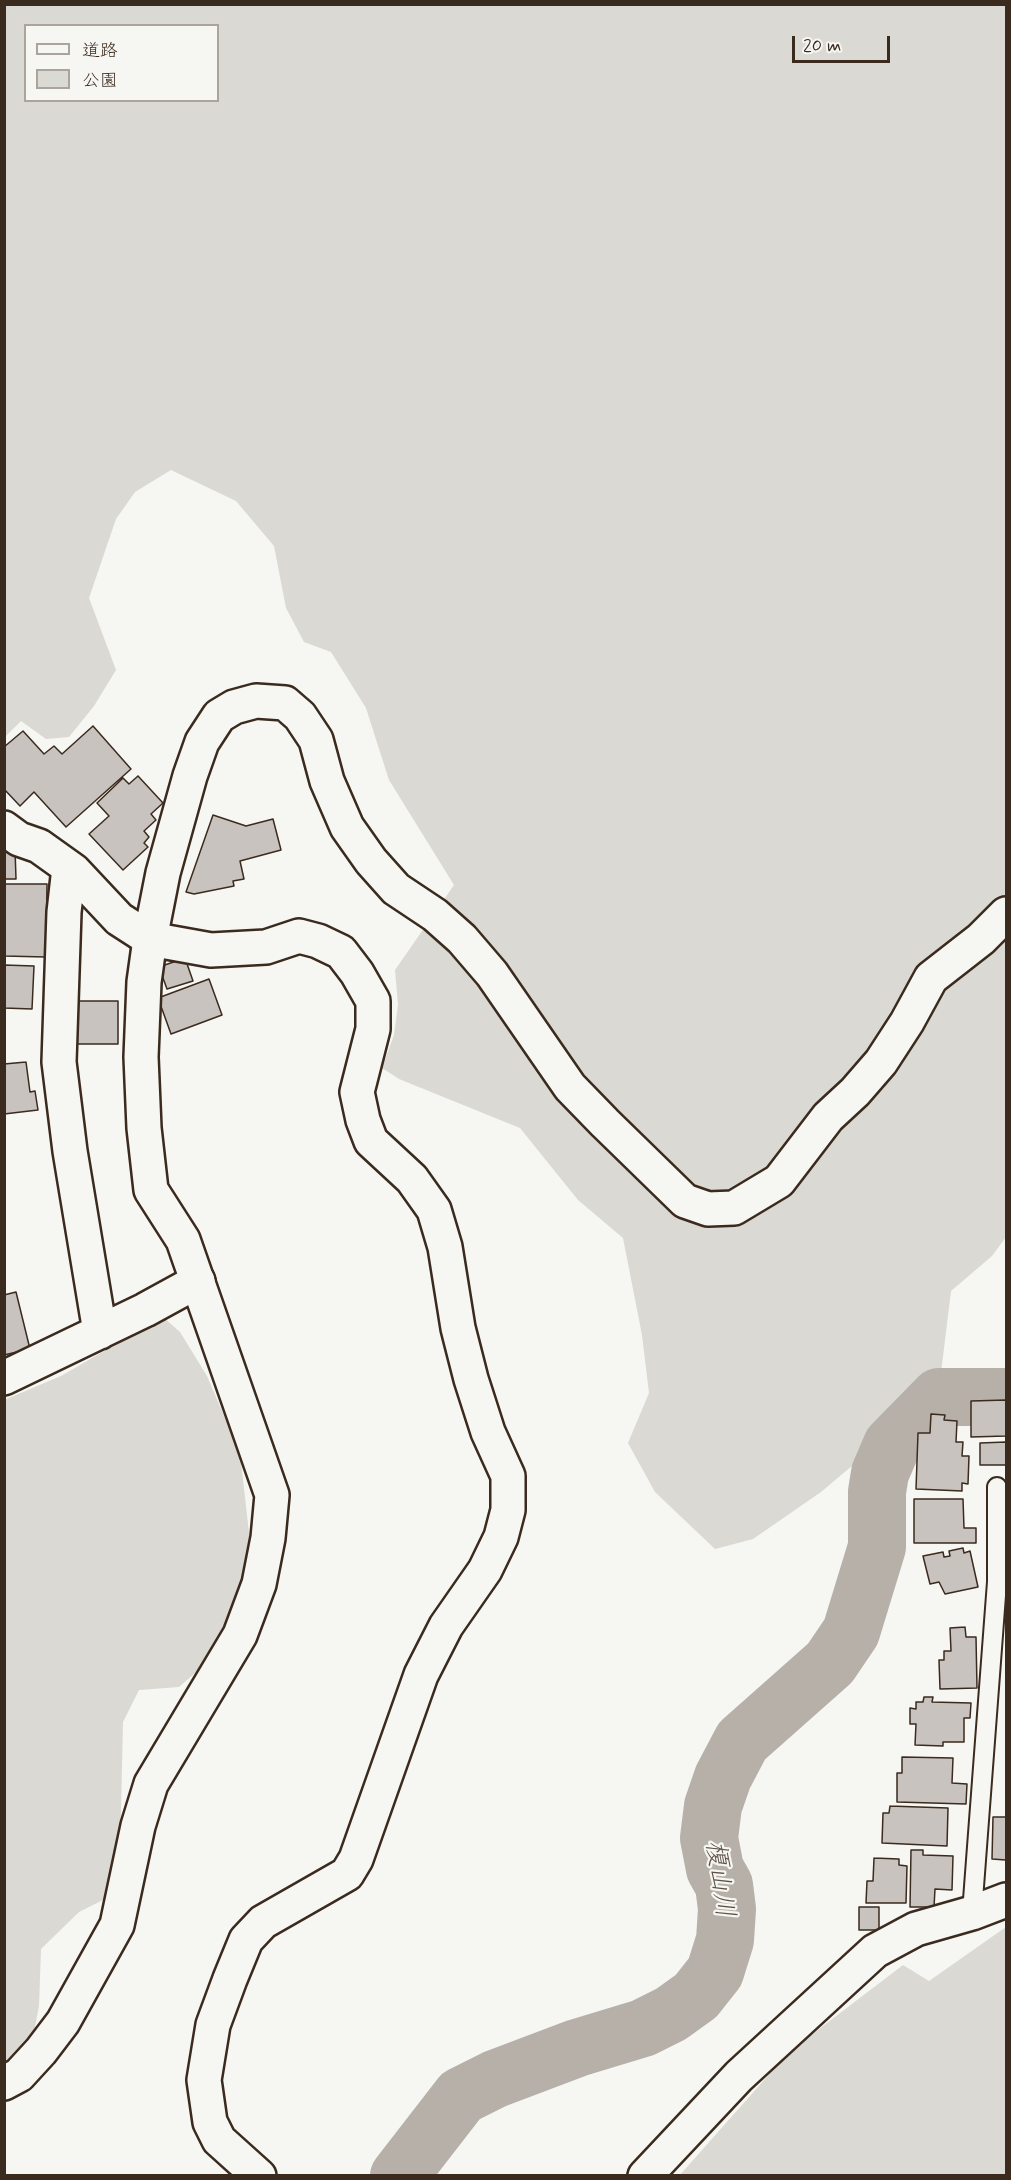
<!DOCTYPE html>
<html>
<head>
<meta charset="utf-8">
<style>
  body { margin:0 }
  #map { position:relative; width:1011px; height:2180px; overflow:hidden; background:#f6f6f2; font-family:Mynerve,"Klee One",sans-serif }
  canvas { display:block }
  .frame { position:absolute; inset:0; border:6px solid #3b2a1e; pointer-events:none }
  .legend { position:absolute; left:24px; top:24px; width:195px; height:78px; box-sizing:border-box; background:#f6f6f2; border:2px solid #aba49d; margin:0; padding:8px 10px; list-style:none; font-size:18px; color:#3b2a1e }
  .legend li { display:flex; align-items:center; gap:12px; height:30px }
  .legend b { width:30px; border:2px solid #aba49d }
  .scale { position:absolute; left:792px; top:36px; width:98px; height:27px; box-sizing:border-box; border:3px solid #3b2a1e; border-top:0; padding-left:8px; font-size:18px; line-height:21px; white-space:nowrap; color:#3b2a1e; -webkit-text-stroke:4px #f6f6f2; paint-order:stroke }
</style>
</head>
<body>
<div id="map">
<canvas width="1011" height="2180"></canvas>
<div class="frame"></div>
<ul class="legend">
<li><b style="height:8px;background:#f6f6f2"></b>道路</li>
<li><b style="height:16px;background:#dad9d3"></b>公園</li>
</ul>
<div class="scale">20 m</div>
</div>
<script>
const g = document.querySelector('canvas').getContext('2d');
g.lineJoin = 'round';
function fill(path, color) {
  g.fillStyle = color;
  g.fill(path, 'evenodd');
}
function toPath(rows) {
  const path = new Path2D();
  for (const r of rows) {
    path.moveTo(r[0], r[1]);
    for (let i = 2; i < r.length; i += 2) path.lineTo(r[i], r[i + 1]);
  }
  return path;
}
function stroke(path, color, width, dash) {
  g.strokeStyle = color;
  g.lineWidth = width;
  g.lineCap = dash ? 'butt' : 'round';
  g.setLineDash(dash || []);
  g.stroke(path);
}
function label(font, color, halo, rows, align = 'center') {
  g.font = font + ' Mynerve,"Klee One",sans-serif';
  g.lineWidth = 4.5;
  g.setLineDash([]);
  g.textBaseline = 'middle';
  g.strokeStyle = halo;
  g.fillStyle = color;
  for (const [text, x, y, turn = 0] of rows) {
    g.save();
    g.translate(x, y);
    g.rotate((+turn || 0) * Math.PI / 180);
    g.textAlign = isNaN(turn) ? turn : align;
    if (halo) g.strokeText(text, 0, 0);
    g.fillText(text, 0, 0);
    g.restore();
  }
}
const green = toPath([
  [5,5,1006,5,1006,1237,992,1256,951,1291,940,1381,909,1418,821,1492,753,1539,715,1549,655,1492,628,1443,649,1393,642,1335,623,1238,578,1200,520,1128,399,1079,382,1068,394,1035,398,1005,395,970,454,885,389,780,366,708,331,652,304,642,286,608,274,546,236,501,171,470,135,492,116,519,89,598,116,670,94,706,69,737,46,739,21,721,5,737],
  [26,26,218,26,218,100,26,100],
  [163,1317,180,1332,207,1376,240,1453,250,1542,236,1611,202,1667,179,1687,139,1690,123,1722,120,1851,109,1897,79,1912,41,1949,39,2006,33,2037,4,2068,4,1400,61,1376],
  [1006,1927,1006,2175,679,2176,789,2052,903,1965,929,1981]
]);
const river = toPath([
  [399,2176,461,2096,495,2079,577,2048,643,2028,671,2014,696,1996,715,1972,725,1940,727,1909,724,1885,715,1869,709,1838,713,1806,723,1777,742,1741,830,1663,851,1632,877,1547,877,1492,880,1473,892,1445,939,1397,1006,1397]
]);
const building = toPath([
  [93,726,131,769,66,827,34,792,20,806,4,789,4,747,23,731,44,754,54,746,62,754,93,726],
  [138,776,163,803,151,814,156,820,144,831,149,837,144,843,148,847,123,870,89,834,109,816,97,803,123,778,129,784,138,776],
  [213,815,246,826,273,819,281,850,240,861,244,879,233,881,234,886,194,894,186,892,213,815],
  [4,849,15,849,16,879,4,879,4,849],
  [4,884,47,884,46,957,4,956,4,884],
  [185,958,193,981,167,989,159,967,185,958],
  [4,965,34,966,32,1009,4,1008,4,965],
  [209,979,222,1015,171,1034,158,998,209,979],
  [78,1001,118,1001,118,1044,74,1044,75,1005,78,1005,78,1001],
  [26,1062,30,1092,35,1091,38,1110,4,1114,4,1064,26,1062],
  [16,1292,30,1349,4,1355,4,1295,16,1292],
  [1006,1400,1006,1436,971,1437,971,1401,1006,1400],
  [931,1414,945,1415,944,1420,957,1421,956,1442,963,1442,962,1456,969,1456,968,1484,962,1483,962,1491,916,1489,918,1433,930,1433,931,1414],
  [1006,1442,1006,1465,980,1465,980,1443,1006,1442],
  [914,1499,963,1499,964,1528,976,1528,976,1543,914,1543,914,1499],
  [963,1548,964,1553,970,1551,978,1587,945,1594,939,1582,930,1584,923,1556,943,1552,944,1557,950,1556,949,1551,963,1548],
  [965,1627,966,1637,976,1637,977,1688,940,1689,939,1660,944,1660,944,1651,951,1651,950,1628,965,1627],
  [924,1697,933,1697,932,1702,971,1703,970,1718,964,1718,964,1742,943,1742,943,1746,915,1745,916,1724,910,1724,910,1708,916,1709,916,1702,923,1702,924,1697],
  [902,1757,953,1758,952,1783,967,1784,966,1804,897,1802,897,1773,902,1773,902,1757],
  [890,1806,948,1808,947,1846,882,1843,883,1813,889,1813,890,1806],
  [993,1817,1006,1817,1006,1860,992,1859,993,1817],
  [911,1850,923,1850,923,1855,953,1856,952,1890,935,1889,934,1907,910,1907,911,1850],
  [874,1858,899,1859,899,1865,907,1866,906,1903,866,1903,867,1881,873,1881,874,1858],
  [859,1907,879,1907,879,1930,859,1930,859,1907]
]);
const lane = toPath([
  [972,1913,997,1582,997,1487]
]);
const street = toPath([
  [4,828,19,839,39,846,74,871,119,919,150,939,211,950,266,947,299,936,318,941,341,952,357,973,373,1001,373,1029,357,1092,363,1120,371,1141,412,1179,434,1210,445,1247,458,1328,471,1379,488,1432,508,1476,508,1510,501,1537,485,1570,446,1626,421,1675,356,1859,347,1874,263,1922,246,1940,230,1979,213,2025,204,2080,210,2122,219,2140,259,2176],
  [69,868,64,912,59,1062,70,1151,100,1332],
  [4,1378,145,1310,198,1281],
  [645,2176,739,2076,875,1951,916,1929,972,1913,1006,1900]
]);
const primary = toPath([
  [4,2083,19,2075,41,2051,63,2022,117,1925,138,1826,151,1784,240,1635,259,1584,268,1538,272,1495,183,1240,151,1190,144,1128,141,1057,144,982,150,939,163,873,190,776,202,742,219,716,234,707,256,701,285,703,300,716,316,740,327,781,347,827,371,861,396,889,435,915,462,939,492,974,570,1087,605,1123,685,1201,708,1209,734,1208,779,1181,828,1117,855,1092,881,1062,907,1022,931,978,981,939,1006,914]
]);
const waterNames = [
  ["榎山川",718,1879,82]
];
fill(green, '#dad9d3');
stroke(river, '#b6b0a9', 58);
fill(building, '#c8c3be');
stroke(building, '#3b2a1e', 1.5);
stroke(lane, '#3b2a1e', 22);
stroke(street, '#3b2a1e', 38);
stroke(primary, '#3b2a1e', 38);
stroke(lane, '#f6f6f2', 18);
stroke(street, '#f6f6f2', 33);
stroke(primary, '#f6f6f2', 33);
label('italic 26px', '#605248', '#f6f6f2', waterNames);
</script>
</body>
</html>
